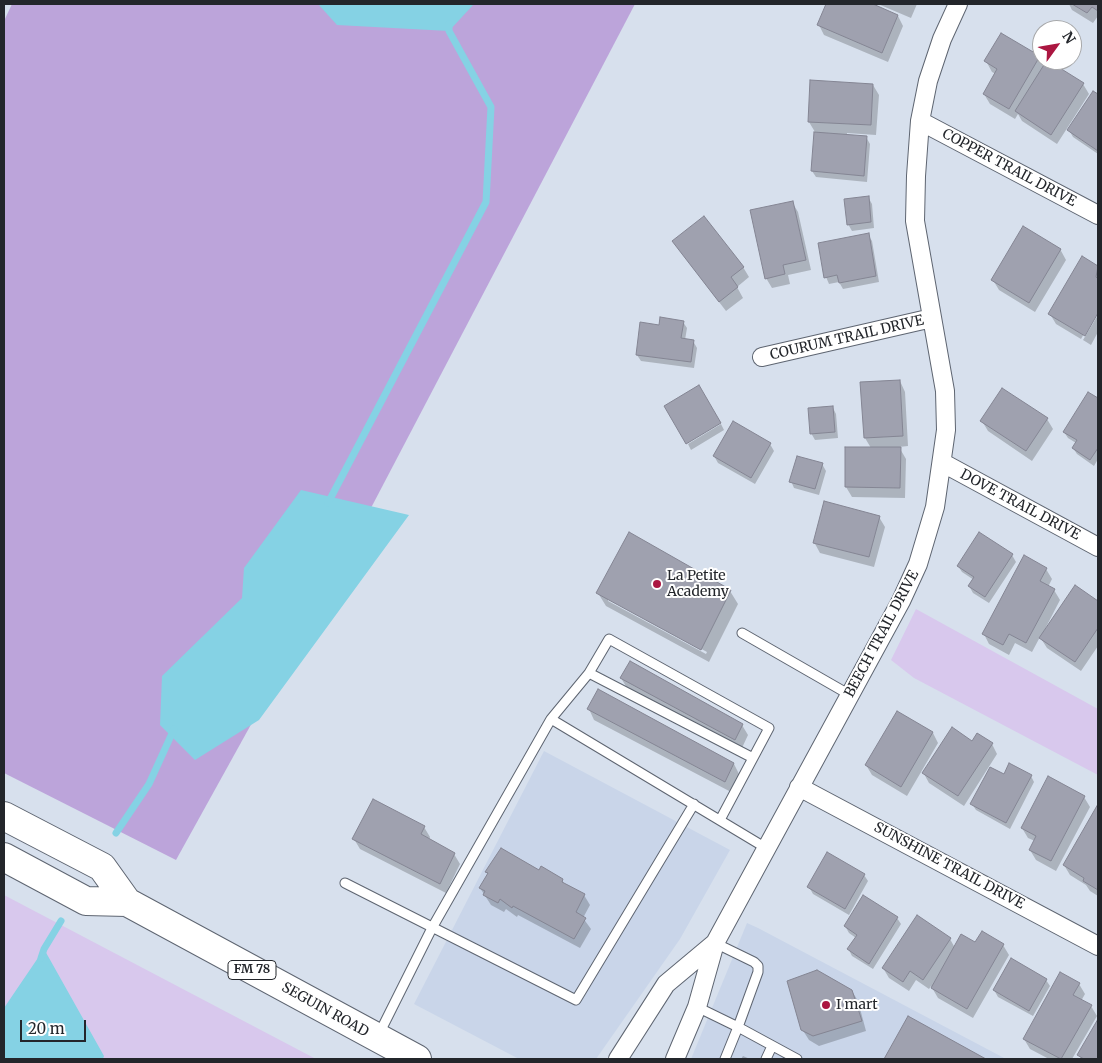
<!DOCTYPE html>
<html>
<head>
<meta charset="utf-8">
<style>
  body { margin:0 }
  #map { position:relative; width:1102px; height:1063px; overflow:hidden; background:#d7e0ed; font-family:Merriweather,serif }
  canvas { display:block }
  .frame { position:absolute; inset:0; border:5px solid #23262b; pointer-events:none }
  .north { position:absolute; left:1032px; top:20px; width:50px; height:50px; box-sizing:border-box; background:#fff; border:1px solid #a7a8aa; border-radius:50%; rotate:58deg; font-size:14px; font-weight:700; line-height:20px; text-align:center; color:#23262b }
  .north::after { content:''; display:block; margin:auto; width:18px; height:22px; background:#ab1641; clip-path:polygon(50% 0,100% 100%,50% 72%,0 100%) }
  .scale { position:absolute; left:20px; top:1020px; width:66px; height:22px; box-sizing:border-box; border:2px solid #23262b; border-top:0; padding-left:6px; font-size:15px; line-height:18px; white-space:nowrap; color:#23262b; -webkit-text-stroke:4px #fff; paint-order:stroke }
</style>
</head>
<body>
<div id="map">
<canvas width="1102" height="1063"></canvas>
<div class="frame"></div>
<div class="north">N</div>
<div class="scale">20 m</div>
</div>
<script>
const g = document.querySelector('canvas').getContext('2d');
g.lineJoin = 'round';
function fill(path, color) {
  g.fillStyle = color;
  g.fill(path, 'evenodd');
}
function toPath(rows) {
  const path = new Path2D();
  for (const r of rows) {
    path.moveTo(r[0], r[1]);
    for (let i = 2; i < r.length; i += 2) path.lineTo(r[i], r[i + 1]);
  }
  return path;
}
function stroke(path, color, width, dash) {
  g.strokeStyle = color;
  g.lineWidth = width;
  g.lineCap = dash ? 'butt' : 'round';
  g.setLineDash(dash || []);
  g.stroke(path);
}
function label(font, color, halo, rows, align = 'center') {
  g.font = font + ' Merriweather,serif';
  g.lineWidth = 4;
  g.setLineDash([]);
  g.textBaseline = 'middle';
  g.strokeStyle = halo;
  g.fillStyle = color;
  for (const [text, x, y, turn = 0] of rows) {
    g.save();
    g.translate(x, y);
    g.rotate((+turn || 0) * Math.PI / 180);
    g.textAlign = isNaN(turn) ? turn : align;
    if (halo) g.strokeText(text, 0, 0);
    g.fillText(text, 0, 0);
    g.restore();
  }
}
const built = toPath([
  [544,751,730,850,680,939,596,1059,519,1059,414,1004],
  [747,923,758,928,1006,1059,691,1059]
]);
const green = toPath([
  [916,609,1098,709,1098,775,914,678,891,660],
  [4,895,316,1059,4,1059]
]);
const forest = toPath([
  [12,4,635,4,372,506,176,860,4,773,4,21]
]);
const water = toPath([
  [318,4,474,4,449,31,337,25],
  [301,490,409,515,259,720,195,760,160,725,162,676,242,598,244,568],
  [44,949,104,1056,103,1059,4,1059,4,1008]
]);
const shadow = toPath([
  [828,4,870,4,898,16,903,26,888,62,824,35,819,25],
  [878,4,917,4,911,18],
  [1069,4,1098,4,1098,16,1093,23,1072,10],
  [1039,57,1045,66,1083,84,1089,94,1057,144,1022,121,1018,114,1015,119,990,104,984,94,996,74,992,72,986,61],
  [873,85,879,95,876,135,847,133,847,136,866,137,870,144,867,182,816,177,812,171,815,132,809,122],
  [1094,93,1098,96,1098,154,1073,137,1069,130],
  [868,197,872,204,874,228,852,231,848,224],
  [792,202,798,212,811,270,788,275,790,284,772,288,766,278],
  [868,235,872,241,879,282,843,289,839,282,829,284,826,277],
  [673,242,743,267,749,277,737,287,743,298,726,311],
  [1060,249,1066,260,1035,312,999,290,993,280],
  [1083,258,1098,267,1098,310,1081,339,1056,324,1050,314],
  [1098,315,1098,332,1091,345,1083,340],
  [683,322,687,328,685,340,693,341,697,348,694,368,641,361,637,355,660,326],
  [900,381,905,392,908,446,899,447,906,459,905,498,852,497,846,487,871,448,865,438,862,383],
  [1088,393,1098,400,1098,459,1094,466,1077,454,1073,448,1076,443,1068,438,1064,432],
  [833,408,836,414,838,438,815,440,811,433],
  [1047,419,1053,429,1032,461,988,431,982,421],
  [721,424,724,430,691,450,688,444],
  [770,444,774,451,755,484,718,463,714,456],
  [822,464,826,471,819,495,794,488,791,481],
  [879,517,885,527,874,567,820,553,814,542],
  [980,533,1012,555,1016,562,989,603,973,593,969,586,974,580,962,572,958,566],
  [1046,569,1052,579,1048,587,1054,590,1060,600,1044,631,1045,632,1075,587,1098,602,1098,646,1081,671,1047,648,1040,637,1032,652,1015,643,1009,655,989,644,984,634],
  [730,591,738,604,709,662,606,606,598,593],
  [608,598,707,652,706,654,608,601],
  [621,678,742,725,748,735,741,750,627,688],
  [589,709,734,764,739,774,731,792,594,720],
  [897,712,933,733,938,743,907,796,872,775,866,765],
  [973,742,992,744,997,754,964,806,929,783,923,772],
  [1004,776,1031,776,1034,782,1010,829,976,810,972,804],
  [1084,797,1090,807,1056,871,1036,860,1030,850,1035,841,1028,838,1022,828],
  [1098,807,1098,896,1090,891,1086,885,1070,875,1064,865],
  [424,827,430,837,429,840,454,854,460,864,446,893,360,849,354,839],
  [491,864,539,871,562,880,565,885,584,895,590,905,583,918,591,929,580,948,518,915,517,917,506,909,504,912,491,905,480,888,488,875,486,872],
  [864,875,868,881,849,915,813,894,809,887],
  [897,918,901,924,873,969,852,956,849,950,856,938,849,933,845,926],
  [950,939,955,948,1003,945,1009,955,973,1018,938,998,931,986,929,989,916,980,909,991,889,978,883,968],
  [1046,980,1050,986,1033,1016,998,997,994,990],
  [1079,984,1085,994,1081,1001,1091,1006,1097,1016,1072,1059,1049,1059,1030,1049,1024,1039],
  [852,991,858,1001,866,1031,819,1046,809,1040,802,1029],
  [908,1018,983,1059,885,1059],
  [1098,1021,1098,1059,1081,1059,1079,1055],
  [743,1056,750,1059,741,1059]
]);
const stream = toPath([
  [328,503,486,202,491,107,449,31,449,24],
  [116,833,149,784,174,729],
  [41,958,44,949,61,921]
]);
const building = toPath([
  [826,4,873,4,898,15,882,53,817,25,826,4],
  [1072,4,1098,4,1098,11,1092,7,1087,13,1072,4],
  [1001,33,1040,56,1009,109,983,94,997,69,984,61,1001,33],
  [1047,60,1084,83,1051,135,1015,111,1047,60],
  [810,80,873,84,871,125,808,122,810,80],
  [1093,91,1098,94,1098,151,1067,130,1093,91],
  [814,132,867,136,864,176,811,171,814,132],
  [869,196,871,222,847,225,844,199,869,196],
  [793,201,806,260,783,265,785,274,765,279,750,210,793,201],
  [704,216,744,267,731,277,738,287,719,302,672,241,704,216],
  [1023,226,1061,249,1029,303,991,280,1023,226],
  [869,233,876,276,839,283,837,275,824,278,818,243,869,233],
  [1082,256,1098,266,1096,277,1098,279,1098,313,1085,336,1048,314,1082,256],
  [660,317,684,321,681,338,694,340,691,362,636,355,640,322,659,325,660,317],
  [900,380,903,436,864,438,860,382,900,380],
  [699,385,721,423,686,444,664,406,699,385],
  [1002,388,1048,418,1026,451,980,421,1002,388],
  [1088,392,1098,398,1098,448,1090,460,1072,448,1077,440,1063,432,1088,392],
  [833,406,835,432,810,434,808,408,833,406],
  [733,421,771,443,751,478,713,456,733,421],
  [845,447,901,447,900,488,845,487,845,447],
  [797,456,823,463,815,489,789,482,797,456],
  [824,501,880,516,869,557,813,543,824,501],
  [629,532,731,590,701,650,596,593,629,532],
  [979,532,1013,554,985,597,968,586,974,577,957,566,979,532],
  [1024,555,1047,568,1040,581,1055,589,1026,643,1009,634,1003,645,982,634,1024,555],
  [1075,585,1098,601,1098,628,1075,662,1039,638,1075,585],
  [630,661,743,724,735,740,620,678,630,661],
  [598,689,734,763,725,782,587,709,598,689],
  [897,711,933,732,901,787,865,765,897,711],
  [952,727,972,741,977,733,993,743,958,796,922,773,952,727],
  [1009,763,1032,775,1006,823,970,804,990,767,1004,774,1009,763],
  [1048,776,1085,796,1051,861,1029,850,1036,836,1021,828,1048,776],
  [373,799,425,826,421,834,455,853,440,884,352,839,373,799],
  [1098,804,1098,890,1083,881,1084,878,1063,865,1098,804],
  [501,848,539,870,541,866,563,879,562,882,585,894,576,912,586,918,574,939,513,906,512,908,500,899,498,903,483,895,485,891,479,888,488,873,485,872,501,848],
  [827,852,865,874,845,909,807,887,827,852],
  [863,895,898,917,869,964,847,949,857,935,844,926,863,895],
  [917,915,951,938,923,980,910,971,903,982,882,968,917,915],
  [982,931,1004,944,967,1009,931,988,961,934,975,942,982,931],
  [1011,958,1047,979,1029,1011,993,990,1011,958],
  [817,970,852,990,862,1021,813,1036,801,1030,787,981,817,970],
  [1060,972,1080,983,1073,995,1092,1005,1061,1059,1023,1039,1060,972],
  [908,1016,986,1059,884,1059,908,1016],
  [1098,1019,1098,1059,1084,1059,1077,1055,1098,1019]
]);
const service = toPath([
  [742,633,850,695],
  [589,673,609,639,769,728,753,758],
  [551,719,589,673,753,758,720,820],
  [345,883,576,1000,694,804],
  [715,943,754,962,758,966,758,972,738,1027,797,1059],
  [697,1007,738,1027,725,1059],
  [378,1036,432,928,551,719,766,848],
  [766,1059,772,1046]
]);
const minor = toPath([
  [920,121,1098,215],
  [762,357,932,318],
  [943,463,1098,547],
  [799,787,1098,946],
  [618,1059,666,984,715,943],
  [675,1059,697,1007,715,943,901,601,918,564,935,507,946,430,945,391,915,221,916,176,920,121,928,81,942,39,958,4]
]);
const primary = toPath([
  [4,816,102,867,127,902,417,1059],
  [4,857,86,901,127,902]
]);
const markers = [
  [657,584,5,"#ab1641"],
  [826,1005,5,"#ab1641"]
];
const shields = [
  [252,970,48]
];
const shieldNames = [
  ["FM 78",252,970]
];
const streetNames = [
  ["COPPER TRAIL DRIVE",1009,168,28],
  ["COURUM TRAIL DRIVE",847,338,-13],
  ["DOVE TRAIL DRIVE",1020,505,28],
  ["BEECH TRAIL DRIVE",882,634,-62],
  ["SUNSHINE TRAIL DRIVE",949,866,28],
  ["SEGUIN ROAD",325,1010,29]
];
const poiNames = [
  ["La Petite",667,576],
  ["Academy",667,592],
  ["I mart",836,1005]
];
fill(built, '#c9d5e9');
fill(green, '#d8c8ed');
fill(forest, '#bca4da');
fill(water, '#85d2e4');
fill(shadow, '#0003');
stroke(stream, '#85d2e4', 7);
fill(building, '#9fa1af');
stroke(building, '#848593', 1);
stroke(service, '#5e6571', 11);
stroke(minor, '#5e6571', 20);
stroke(primary, '#5e6571', 30);
stroke(service, '#fff', 9);
stroke(minor, '#fff', 18);
stroke(primary, '#fff', 28);
for (const [x, y, r, color] of markers) {
  const dot = new Path2D();
  dot.arc(x, y, r, 0, 2 * Math.PI);
  g.fillStyle = color;
  g.fill(dot);
  stroke(dot, '#fff', 2);
}
for (const [x, y, w] of shields) {
  const box = new Path2D();
  box.roundRect(x - w / 2, y - 9.5, w, 19, 4);
  g.fillStyle = '#fff';
  g.fill(box);
  stroke(box, '#23262b', 1);
}
label('bold 12px', '#23262b', null, shieldNames);
label('14px', '#23262b', '#fff', streetNames);
label('14px', '#23262b', '#fff', poiNames, 'left');
</script>
</body>
</html>
